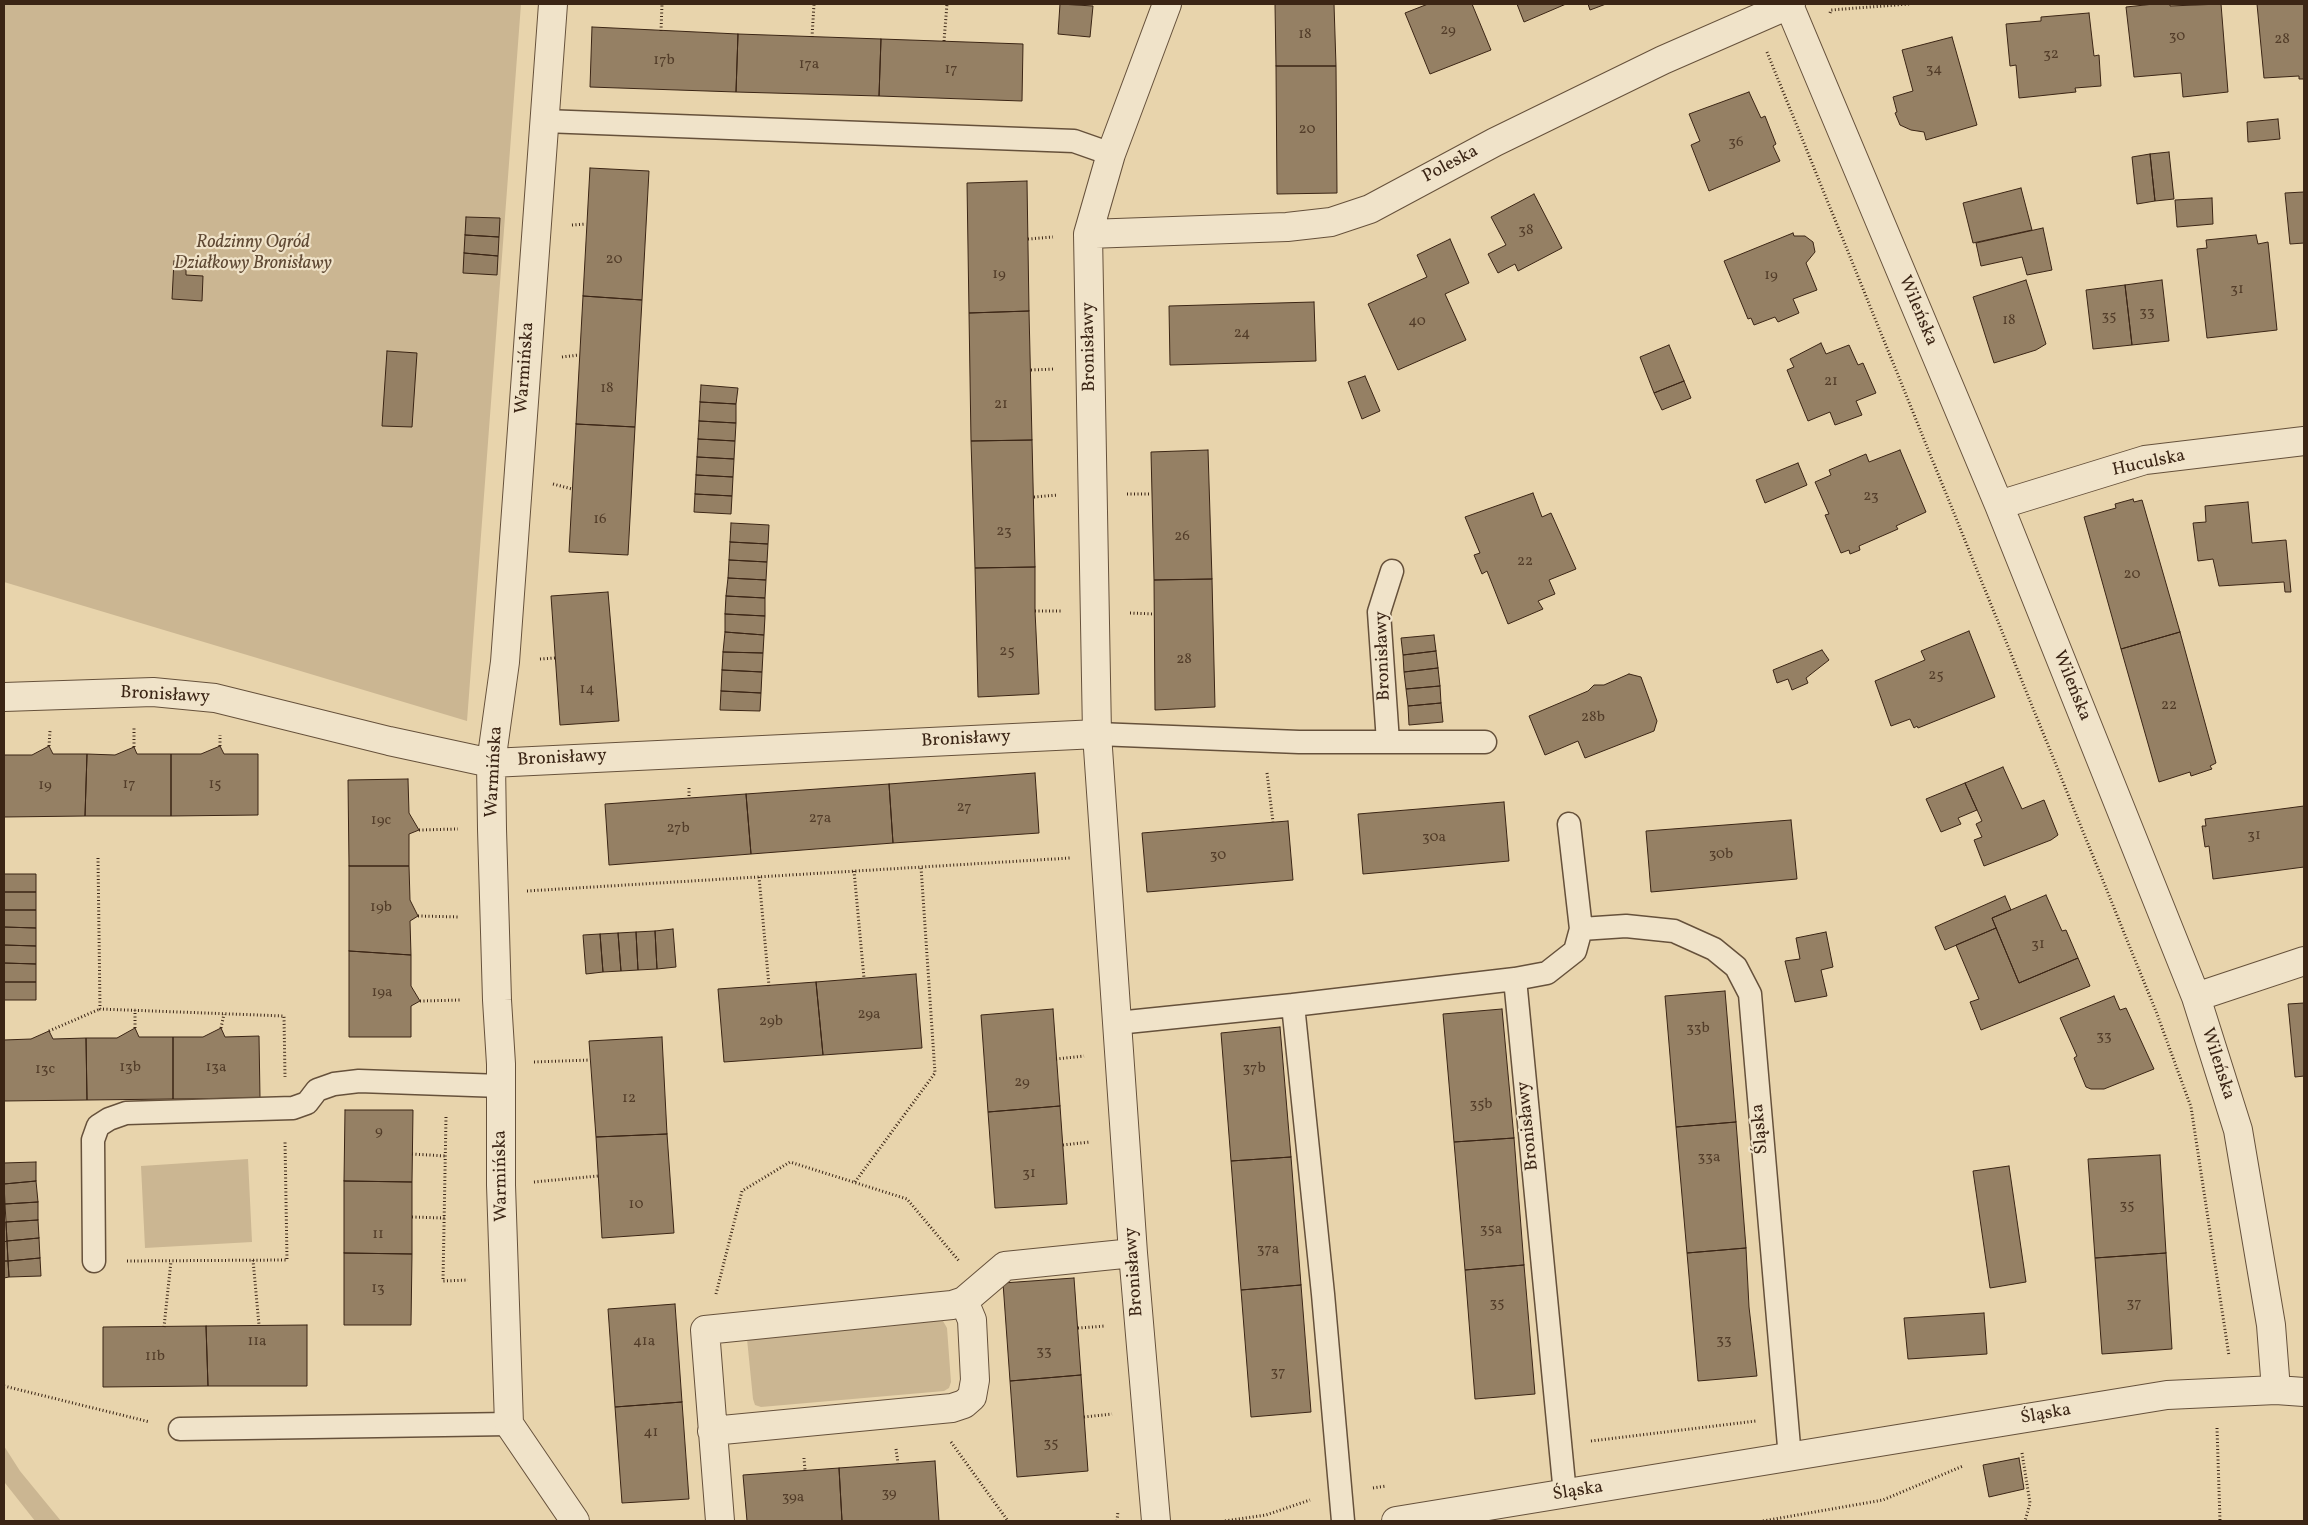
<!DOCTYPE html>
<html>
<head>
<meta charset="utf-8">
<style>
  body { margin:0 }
  #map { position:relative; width:2308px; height:1525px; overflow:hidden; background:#e8d4ac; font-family:Vollkorn,serif }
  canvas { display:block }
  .frame { position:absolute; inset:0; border:5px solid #3b2515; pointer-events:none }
</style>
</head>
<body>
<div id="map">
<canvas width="2308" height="1525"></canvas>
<div class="frame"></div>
</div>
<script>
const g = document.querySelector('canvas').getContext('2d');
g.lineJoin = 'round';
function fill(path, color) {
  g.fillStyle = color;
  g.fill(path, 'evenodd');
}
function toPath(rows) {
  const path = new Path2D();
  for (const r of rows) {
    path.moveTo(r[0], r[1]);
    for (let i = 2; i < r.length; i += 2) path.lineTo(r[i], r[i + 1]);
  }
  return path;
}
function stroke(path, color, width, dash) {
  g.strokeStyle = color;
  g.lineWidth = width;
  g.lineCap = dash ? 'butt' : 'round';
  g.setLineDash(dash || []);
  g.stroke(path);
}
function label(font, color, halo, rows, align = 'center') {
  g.font = font + ' Vollkorn,serif';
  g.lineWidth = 4.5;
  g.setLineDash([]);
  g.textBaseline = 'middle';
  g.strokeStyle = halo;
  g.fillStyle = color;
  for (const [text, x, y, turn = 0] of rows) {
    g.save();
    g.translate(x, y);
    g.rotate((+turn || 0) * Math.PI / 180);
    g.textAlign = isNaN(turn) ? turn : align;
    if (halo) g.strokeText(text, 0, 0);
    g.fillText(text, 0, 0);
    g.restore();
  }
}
const green = toPath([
  [4,4,521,4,467,721,4,582],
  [248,1159,252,1242,145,1248,141,1166],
  [931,1317,943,1321,947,1328,951,1382,949,1388,944,1391,761,1407,755,1405,753,1399,747,1339],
  [4,1446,20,1471,61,1521,35,1521,5,1483]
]);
const building = toPath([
  [1060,4,1093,6,1090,37,1058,34,1060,4],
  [1275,4,1334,4,1336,66,1276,66,1275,4],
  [1428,4,1472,4,1491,50,1430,74,1405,13,1428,4],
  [1517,4,1566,4,1524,22,1517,4],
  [1588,4,1606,4,1590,10,1588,4],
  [2154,4,2170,4,2170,6,2221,4,2228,92,2183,97,2181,73,2134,77,2126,7,2154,4],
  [2257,4,2304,4,2304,79,2299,79,2299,76,2264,78,2257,4],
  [2089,13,2094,56,2099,55,2101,86,2075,88,2076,92,2019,98,2016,65,2010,66,2006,24,2041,21,2041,17,2089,13],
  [592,27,738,34,736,92,590,87,592,27],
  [738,34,881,39,879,96,736,92,738,34],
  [1952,37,1977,125,1926,140,1924,132,1911,130,1900,125,1895,113,1897,112,1893,97,1913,91,1902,50,1952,37],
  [881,39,1023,44,1022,101,879,96,881,39],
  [1276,66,1336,66,1337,193,1277,194,1276,66],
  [1749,92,1761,118,1765,116,1776,144,1773,146,1780,161,1709,191,1691,145,1700,141,1689,114,1749,92],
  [2278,119,2280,139,2248,142,2247,122,2278,119],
  [2169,152,2174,199,2155,201,2150,154,2169,152],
  [2150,154,2155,201,2137,204,2132,157,2150,154],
  [590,168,649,171,642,300,583,296,590,168],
  [1027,181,1029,311,969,313,967,183,1027,181],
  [2021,188,2032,230,1973,243,1963,203,2021,188],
  [2304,192,2304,243,2290,244,2285,193,2304,192],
  [1534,194,1562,248,1518,271,1515,264,1498,273,1488,254,1506,245,1491,217,1534,194],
  [2212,198,2213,224,2177,227,2175,200,2212,198],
  [466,217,500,218,499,237,465,235,466,217],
  [2043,228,2052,270,2027,275,2022,257,1981,266,1976,243,2043,228],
  [1793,233,1794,236,1805,236,1813,242,1815,252,1806,263,1817,290,1793,299,1799,313,1778,322,1775,317,1754,325,1751,318,1748,319,1724,261,1793,233],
  [465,235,499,237,498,256,464,253,465,235],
  [2256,235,2258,244,2268,242,2277,330,2207,338,2197,249,2207,248,2206,240,2256,235],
  [1450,239,1469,283,1445,294,1466,340,1398,370,1368,304,1427,277,1417,255,1450,239],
  [464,253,498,256,497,275,463,273,464,253],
  [174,261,186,261,186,275,203,276,202,301,172,299,174,261],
  [2026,280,2046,344,2036,350,1994,363,1973,297,2026,280],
  [2162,280,2169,341,2132,345,2125,285,2162,280],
  [2125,285,2132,345,2093,349,2086,290,2125,285],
  [583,296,642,300,635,427,576,424,583,296],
  [1314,302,1316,361,1170,365,1169,306,1314,302],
  [1029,311,1032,440,971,441,969,313,1029,311],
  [1821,343,1826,354,1849,345,1858,365,1863,363,1876,393,1856,401,1862,415,1835,425,1830,412,1808,421,1787,370,1794,367,1790,359,1821,343],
  [1669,345,1684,381,1654,393,1640,357,1669,345],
  [387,351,417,353,412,427,382,426,387,351],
  [1365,376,1380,411,1362,419,1348,382,1365,376],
  [1684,381,1691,398,1662,410,1654,393,1684,381],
  [701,385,738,388,736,404,700,402,701,385],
  [700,402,736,404,736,423,699,421,700,402],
  [699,421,736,423,735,441,698,439,699,421],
  [576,424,635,427,628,555,569,552,576,424],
  [698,439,735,441,734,459,697,457,698,439],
  [1032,440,1035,567,975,568,971,441,1032,440],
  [1208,450,1212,579,1154,580,1151,452,1208,450],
  [1900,450,1926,512,1896,526,1898,529,1859,546,1860,550,1850,554,1849,550,1841,553,1825,515,1829,514,1815,482,1831,475,1829,470,1866,454,1869,462,1900,450],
  [697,457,734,459,733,477,696,475,697,457],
  [1798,463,1807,485,1765,503,1756,480,1798,463],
  [696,475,733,477,732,496,695,494,696,475],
  [1533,493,1542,517,1551,513,1576,569,1549,580,1555,594,1538,601,1543,609,1508,624,1487,571,1482,574,1474,555,1480,553,1465,517,1533,493],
  [695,494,732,496,731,514,694,512,695,494],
  [2133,499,2134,502,2142,500,2180,632,2121,649,2084,517,2116,508,2115,504,2133,499],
  [2248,502,2252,543,2286,540,2291,592,2285,592,2284,582,2219,586,2213,559,2198,561,2193,523,2206,522,2205,506,2248,502],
  [731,523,769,525,768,544,730,542,731,523],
  [730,542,768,544,767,562,729,560,730,542],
  [729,560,767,562,766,580,728,578,729,560],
  [1035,567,1035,611,1039,694,978,697,975,568,1035,567],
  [728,578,766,580,765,598,726,596,728,578],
  [1212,579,1215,707,1155,710,1154,580,1212,579],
  [608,592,619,721,560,725,551,596,608,592],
  [726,596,765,598,765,616,725,614,726,596],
  [725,614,765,616,764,635,725,632,725,614],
  [1969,631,1995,697,1918,728,1917,726,1914,728,1910,719,1891,726,1875,681,1925,660,1921,651,1969,631],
  [725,632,764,635,763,653,723,652,725,632],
  [2180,632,2216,763,2210,766,2212,769,2191,776,2190,772,2159,782,2121,649,2180,632],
  [1434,635,1436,651,1403,655,1401,638,1434,635],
  [1822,650,1829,660,1806,678,1808,683,1792,690,1788,679,1777,683,1773,670,1822,650],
  [1436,651,1438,668,1404,672,1403,655,1436,651],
  [723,652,763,653,762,672,722,670,723,652],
  [1438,668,1440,686,1406,689,1404,672,1438,668],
  [722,670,762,672,761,693,721,691,722,670],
  [1629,674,1641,677,1657,721,1654,731,1585,758,1578,741,1545,755,1529,716,1588,691,1594,685,1604,685,1629,674],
  [1440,686,1441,703,1408,706,1406,689,1440,686],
  [721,691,761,693,760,711,720,710,721,691],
  [1441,703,1443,722,1409,725,1408,706,1441,703],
  [49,746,53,754,87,754,85,816,4,817,4,755,32,755,49,746],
  [220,746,224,754,258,754,258,815,171,816,171,754,201,754,220,746],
  [134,747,137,754,171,754,171,816,85,816,87,754,115,755,134,747],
  [2003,767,2022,809,2044,800,2058,835,2051,840,1984,866,1974,840,1982,837,1976,824,1982,821,1965,783,2003,767],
  [1035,773,1039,833,893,843,889,784,1035,773],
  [408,779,409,813,419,830,409,834,409,866,349,866,348,780,408,779],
  [1965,783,1977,810,1958,818,1961,824,1941,832,1926,799,1965,783],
  [889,784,893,843,751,854,746,794,889,784],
  [746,794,751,854,609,865,605,804,746,794],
  [1504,802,1509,861,1363,874,1358,814,1504,802],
  [2304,806,2304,867,2213,879,2209,846,2205,847,2202,826,2206,826,2205,819,2304,806],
  [1791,820,1797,879,1651,892,1646,831,1791,820],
  [1288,821,1293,880,1147,892,1142,833,1288,821],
  [349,866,409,866,410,900,418,916,410,921,411,955,349,951,349,866],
  [4,874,36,874,36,892,4,892,4,874],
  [4,892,36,892,36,910,4,910,4,892],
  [2046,895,2062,931,2066,930,2078,958,2019,983,1992,918,2046,895],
  [2005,896,2011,910,1992,918,1996,928,1945,950,1935,927,2005,896],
  [4,910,36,910,36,928,4,927,4,910],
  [4,927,36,928,36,946,4,945,4,927],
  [1996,928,2019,983,2078,958,2090,986,1981,1030,1970,1002,1979,999,1956,945,1996,928],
  [673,929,676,967,657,969,655,931,673,929],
  [655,931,657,969,638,970,636,932,655,931],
  [636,932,638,970,621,971,618,933,636,932],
  [1826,932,1833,967,1821,970,1827,996,1795,1002,1785,961,1800,959,1796,938,1826,932],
  [618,933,621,971,603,972,600,934,618,933],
  [600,934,603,972,586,974,583,935,600,934],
  [4,945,36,946,36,964,4,963,4,945],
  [349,951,411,955,411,986,420,1001,411,1006,411,1037,349,1037,349,951],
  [4,963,36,964,36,982,4,982,4,963],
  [916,974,922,1048,823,1055,816,982,916,974],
  [4,982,36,982,36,1000,4,1000,4,982],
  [816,982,823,1055,724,1062,718,989,816,982],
  [1725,991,1736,1122,1676,1127,1665,996,1725,991],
  [2114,996,2120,1010,2126,1008,2154,1069,2104,1089,2091,1089,2086,1087,2074,1058,2077,1056,2060,1018,2114,996],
  [2304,1003,2304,1076,2295,1077,2288,1004,2304,1003],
  [1053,1009,1060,1106,988,1112,981,1015,1053,1009],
  [1502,1009,1514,1138,1454,1142,1443,1014,1502,1009],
  [1280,1027,1291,1157,1231,1161,1221,1033,1280,1027],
  [135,1028,139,1037,173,1037,173,1099,87,1100,86,1038,117,1038,135,1028],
  [221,1028,225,1037,259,1036,260,1098,173,1099,173,1037,203,1037,221,1028],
  [49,1031,53,1039,86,1038,87,1100,4,1101,4,1040,31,1039,49,1031],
  [662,1037,667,1134,596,1137,589,1041,662,1037],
  [1060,1106,1067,1204,995,1208,988,1112,1060,1106],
  [345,1110,413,1110,412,1182,344,1181,345,1110],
  [1736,1122,1746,1248,1687,1253,1676,1127,1736,1122],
  [667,1134,674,1233,602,1238,596,1137,667,1134],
  [1514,1138,1524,1265,1465,1270,1454,1142,1514,1138],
  [2160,1155,2166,1253,2095,1258,2088,1159,2160,1155],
  [1291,1157,1301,1285,1241,1290,1231,1161,1291,1157],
  [36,1162,36,1181,4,1184,4,1163,36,1162],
  [2009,1166,2026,1282,1990,1288,1973,1171,2009,1166],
  [36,1181,38,1202,5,1204,4,1184,36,1181],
  [344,1181,412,1182,412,1254,344,1253,344,1181],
  [38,1202,38,1220,6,1222,5,1204,38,1202],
  [38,1220,39,1238,7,1241,6,1222,38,1220],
  [4,1222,6,1222,7,1241,4,1242,4,1222],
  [39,1238,40,1258,8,1261,7,1241,39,1238],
  [7,1241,8,1261,4,1261,4,1242,7,1241],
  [1746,1248,1749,1307,1757,1376,1698,1381,1687,1253,1746,1248],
  [344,1253,412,1254,411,1325,344,1325,344,1253],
  [2166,1253,2172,1349,2102,1354,2095,1258,2166,1253],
  [40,1258,41,1276,9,1277,8,1261,40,1258],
  [4,1261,8,1261,9,1277,4,1278,4,1261],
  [1524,1265,1535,1394,1475,1399,1465,1270,1524,1265],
  [1074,1278,1081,1375,1010,1381,1003,1283,1074,1278],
  [1301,1285,1311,1412,1251,1417,1241,1290,1301,1285],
  [675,1304,682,1402,615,1407,608,1309,675,1304],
  [1984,1313,1987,1354,1908,1359,1904,1318,1984,1313],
  [307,1325,307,1386,208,1386,206,1326,307,1325],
  [206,1326,208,1386,103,1387,103,1327,206,1326],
  [1081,1375,1088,1471,1017,1477,1010,1381,1081,1375],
  [682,1402,689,1499,622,1503,615,1407,682,1402],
  [2019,1458,2024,1489,1989,1497,1983,1465,2019,1458],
  [935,1461,939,1521,842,1521,839,1468,935,1461],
  [839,1468,842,1521,747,1521,743,1475,839,1468]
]);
const path = toPath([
  [1830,13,1831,10,1909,4],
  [661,31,662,4],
  [812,37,814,4],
  [944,41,947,4],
  [1767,52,2157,1014,2191,1107,2229,1356],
  [572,225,586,224],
  [1028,239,1053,237],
  [562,357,579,355],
  [1031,370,1055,369],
  [553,484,572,489],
  [1127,494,1151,494],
  [1034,497,1058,495],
  [1035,611,1061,611],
  [1130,613,1154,614],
  [540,659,555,658],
  [49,746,50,731],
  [220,746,220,735],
  [134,747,134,728],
  [1267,773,1273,822],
  [689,788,689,798],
  [419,830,458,829],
  [98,858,100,1009,284,1016,285,1077],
  [854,871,864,978],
  [759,877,769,986],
  [527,891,1070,858],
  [418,916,460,917],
  [420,1001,461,1000],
  [135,1028,135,1010],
  [221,1028,224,1014],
  [49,1031,100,1009],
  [1056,1059,1084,1056],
  [534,1062,590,1060],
  [446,1117,443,1281,468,1280],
  [1063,1145,1090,1142],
  [412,1154,446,1156],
  [534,1182,598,1176],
  [855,1182,935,1073,921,867],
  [412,1217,445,1218],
  [253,1260,259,1325],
  [127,1261,287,1260,285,1141],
  [716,1294,742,1191,790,1162,907,1199,959,1261],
  [164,1327,171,1261],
  [1078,1328,1105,1326],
  [4,1386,150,1422],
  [1084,1417,1112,1414],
  [2217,1428,2220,1521],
  [1591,1441,1756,1421],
  [951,1442,1008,1521],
  [896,1449,898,1463],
  [2022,1453,2030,1503,2025,1521],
  [804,1458,805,1470],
  [1373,1488,1386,1486],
  [1117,1521,1118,1511],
  [1225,1521,1266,1515,1310,1500],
  [1763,1521,1883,1500,1963,1466]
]);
const lane = toPath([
  [544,121,1074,141,1111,154],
  [1097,734,1299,742,1485,742],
  [1388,742,1379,612,1392,571],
  [1581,929,1626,926,1674,931,1714,949,1736,967,1750,994,1790,1458],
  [1515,979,1547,973,1575,951,1581,929,1569,824],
  [1117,1023,1293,1005],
  [94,1261,93,1140,98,1126,109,1119,126,1113,293,1108,307,1103,317,1090,334,1084,359,1081,501,1086],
  [180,1429,509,1424],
  [1343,1521,1323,1294,1293,1005,1515,979,1565,1494]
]);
const street = toPath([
  [553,4,505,662,491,763,492,829,497,1000,501,1064,501,1185,509,1424,575,1521],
  [1789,5,1999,505,2196,997,2238,1130,2271,1325,2276,1390],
  [1088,234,1287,227,1331,222,1370,209,1495,142,1663,60,1791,4],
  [1999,505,2145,460,2304,441],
  [4,697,153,692,215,698,389,741,491,763,1097,734],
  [2196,997,2304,961],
  [712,1431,952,1408,964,1404,972,1397,975,1380,972,1320,964,1301],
  [720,1521,705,1330,952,1305,964,1301,1005,1266,1133,1253],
  [1156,1521,1133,1253,1097,734,1088,234,1111,154,1167,4],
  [1396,1521,2167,1395,2276,1390,2304,1392]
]);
const numberNames = [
  ["29",1448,31],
  ["18",1305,35],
  ["30",2177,37],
  ["28",2282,40],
  ["32",2051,55],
  ["17b",664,61],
  ["17a",809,65],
  ["17",951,70],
  ["34",1934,70],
  ["20",1307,130],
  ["36",1736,143],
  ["38",1526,231],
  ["20",614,260],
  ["19",999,275],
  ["19",1771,276],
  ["31",2237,290],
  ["33",2147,313],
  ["35",2109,317],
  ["18",2009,321],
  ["40",1417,322],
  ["24",1242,334],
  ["21",1831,382],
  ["18",607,389],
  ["21",1001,405],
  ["23",1871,497],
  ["16",600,520],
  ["23",1004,532],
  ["26",1182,537],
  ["22",1525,562],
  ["20",2132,575],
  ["25",1007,652],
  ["28",1184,660],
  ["25",1936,676],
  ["14",587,690],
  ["22",2169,706],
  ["28b",1593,718],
  ["17",129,785],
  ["15",215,785],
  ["19",45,786],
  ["27",964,808],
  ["27a",820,819],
  ["19c",381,821],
  ["27b",678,829],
  ["31",2254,836],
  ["30a",1434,838],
  ["30b",1721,855],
  ["30",1218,856],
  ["19b",381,908],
  ["31",2038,945],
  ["19a",382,993],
  ["29a",869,1015],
  ["29b",771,1022],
  ["33b",1698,1029],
  ["33",2104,1037],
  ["13b",130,1068],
  ["13a",216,1068],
  ["37b",1254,1069],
  ["13c",45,1070],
  ["29",1022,1083],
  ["12",629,1099],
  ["35b",1481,1105],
  ["9",379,1132],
  ["33a",1709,1158],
  ["31",1029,1174],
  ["10",636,1205],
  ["35",2127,1206],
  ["35a",1491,1230],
  ["11",378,1235],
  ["37a",1268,1250],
  ["13",378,1289],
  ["35",1497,1304],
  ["37",2134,1304],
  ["33",1724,1341],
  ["11a",257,1342],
  ["41a",644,1342],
  ["33",1044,1352],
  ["11b",155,1357],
  ["37",1278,1373],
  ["41",651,1433],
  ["35",1051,1444],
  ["39",889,1494],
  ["39a",793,1498]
];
const streetNames = [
  ["Poleska",1451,165,-28],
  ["Wileńska",1917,311,67],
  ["Bronisławy",1090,347,-91],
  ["Warmińska",526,368,-86],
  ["Huculska",2149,464,-12],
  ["Bronisławy",1384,656,-92],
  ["Wileńska",2071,686,68],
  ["Bronisławy",165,696,3],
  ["Bronisławy",966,740,-3],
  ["Bronisławy",562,759,-3],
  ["Warmińska",495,772,-87],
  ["Wileńska",2217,1064,72],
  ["Bronisławy",1529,1126,-96],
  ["Śląska",1761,1129,-95],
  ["Warmińska",502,1176,-91],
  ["Bronisławy",1135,1272,-94],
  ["Śląska",2046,1415,-10],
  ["Śląska",1578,1492,-9]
];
const parkNames = [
  ["Rodzinny Ogród",253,244],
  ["Działkowy Bronisławy",253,265]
];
fill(green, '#cbb692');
fill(building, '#958064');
stroke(building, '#3b2515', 1);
stroke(lane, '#66513b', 25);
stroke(street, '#66513b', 30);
stroke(path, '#3b2515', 3, [1, 2.5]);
stroke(lane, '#f0e3c9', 22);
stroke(street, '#f0e3c9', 28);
label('15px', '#523c29', null, numberNames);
label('18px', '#3b2515', '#f0e3c9', streetNames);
label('italic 18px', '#5f4934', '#f0e3c9', parkNames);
</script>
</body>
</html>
